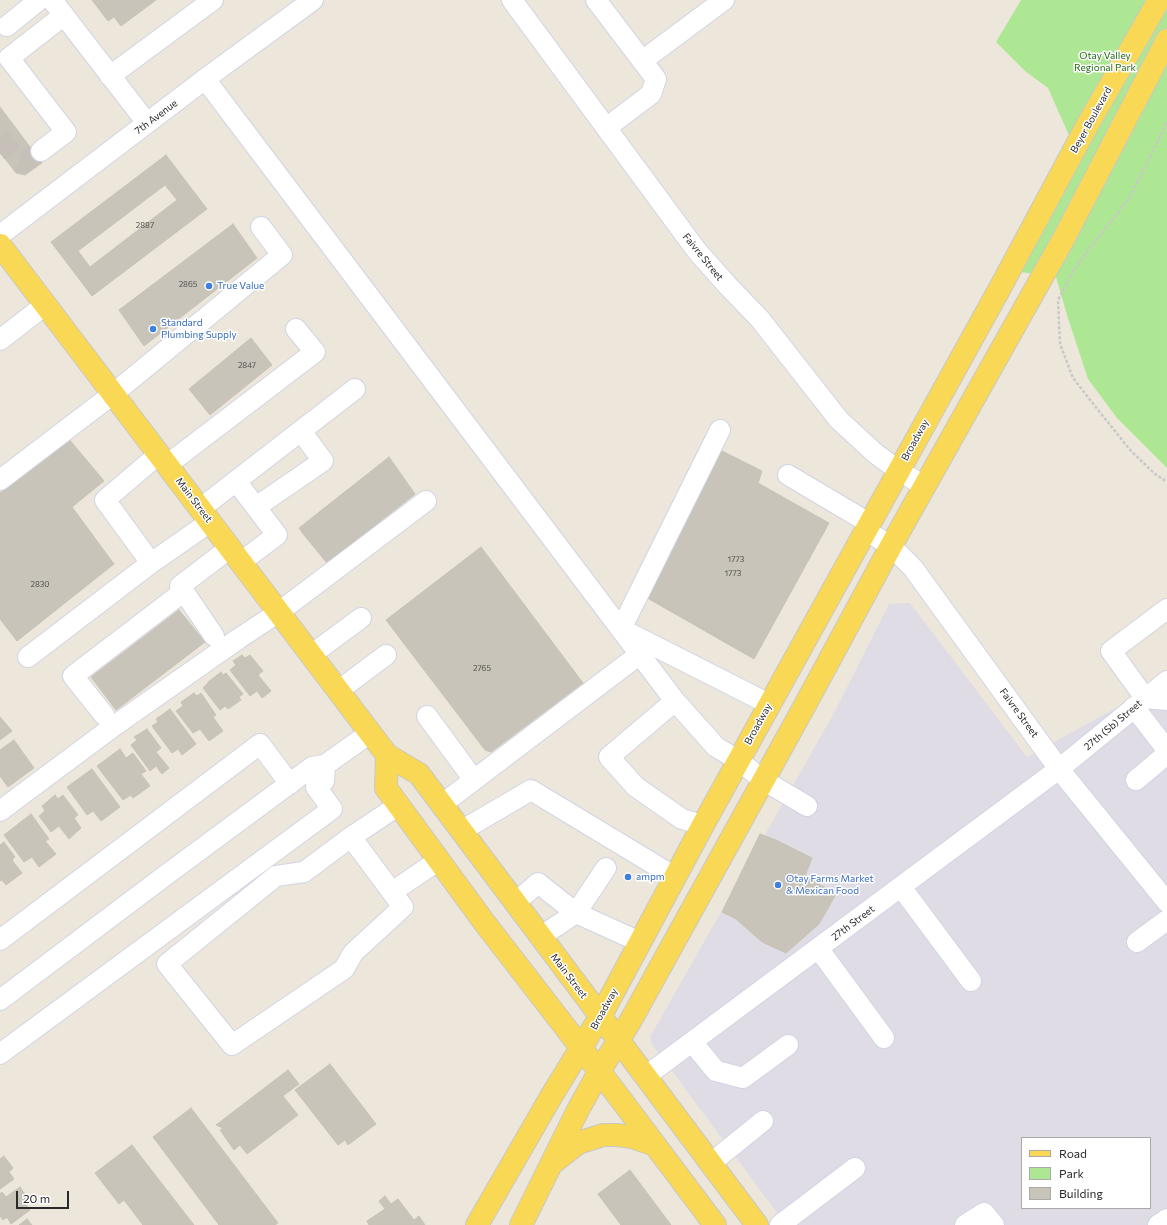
<!DOCTYPE html>
<html>
<head>
<meta charset="utf-8">
<style>
  body { margin:0 }
  #map { position:relative; width:1167px; height:1225px; overflow:hidden; background:#ede6db; font-family:Commissioner,sans-serif }
  canvas { display:block }
  .legend { position:absolute; left:1021px; top:1137px; width:130px; height:72px; box-sizing:border-box; background:#fff; border:1px solid #aaa; margin:0; padding:5px 7px; list-style:none; font-size:12px; color:#2a2a2a }
  .legend li { display:flex; align-items:center; gap:8px; height:20px }
  .legend b { width:20px; border:1px solid #aaa }
  .scale { position:absolute; left:16px; top:1191px; width:53px; height:18px; box-sizing:border-box; border:2px solid #2a2a2a; border-top:0; padding-left:5px; font-size:12px; line-height:14px; white-space:nowrap; color:#2a2a2a; -webkit-text-stroke:3px #fff; paint-order:stroke }
</style>
</head>
<body>
<div id="map">
<canvas width="1167" height="1225"></canvas>
<ul class="legend">
<li><b style="height:5px;background:#f9d855"></b>Road</li>
<li><b style="height:11px;background:#aee794"></b>Park</li>
<li><b style="height:11px;background:#c8c4ba"></b>Building</li>
</ul>
<div class="scale">20 m</div>
</div>
<script>
const g = document.querySelector('canvas').getContext('2d');
g.lineJoin = 'round';
function fill(path, color) {
  g.fillStyle = color;
  g.fill(path, 'evenodd');
}
function toPath(rows) {
  const path = new Path2D();
  for (const r of rows) {
    path.moveTo(r[0], r[1]);
    for (let i = 2; i < r.length; i += 2) path.lineTo(r[i], r[i + 1]);
  }
  return path;
}
function stroke(path, color, width, dash) {
  g.strokeStyle = color;
  g.lineWidth = width;
  g.lineCap = dash ? 'butt' : 'round';
  g.setLineDash(dash || []);
  g.stroke(path);
}
function label(font, color, halo, rows, align = 'center') {
  g.font = font + ' Commissioner,sans-serif';
  g.lineWidth = 3;
  g.setLineDash([]);
  g.textBaseline = 'middle';
  g.strokeStyle = halo;
  g.fillStyle = color;
  for (const [text, x, y, turn = 0] of rows) {
    g.save();
    g.translate(x, y);
    g.rotate((+turn || 0) * Math.PI / 180);
    g.textAlign = isNaN(turn) ? turn : align;
    if (halo) g.strokeText(text, 0, 0);
    g.fillText(text, 0, 0);
    g.restore();
  }
}
const industrial = toPath([
  [910,603,1027,757,1167,680,1167,1225,786,1225,652,1044,650,1037,834,713,889,604],
  [1022,1138,1150,1138,1150,1208,1022,1208]
]);
const green = toPath([
  [1021,0,1167,0,1167,468,1117,418,1088,379,1067,315,1056,277,1013,271,1080,160,1048,88,1025,71,996,42]
]);
const building = toPath([
  [92,0,156,0,121,26,114,17,108,21,92,0],
  [0,107,42,163,25,175,16,173,0,152,0,107],
  [166,155,207,209,92,296,51,242,166,155],
  [165,185,177,200,90,267,78,251,165,185],
  [233,224,257,258,144,346,119,310,233,224],
  [251,338,272,365,210,415,189,389,251,338],
  [68,438,104,481,72,507,114,564,17,641,0,619,0,493,68,438],
  [722,451,762,471,758,483,829,523,754,659,642,595,722,451],
  [389,457,415,494,327,563,304,535,299,528,389,457],
  [481,547,583,683,491,752,485,750,386,620,481,547],
  [179,610,205,642,116,710,91,677,179,610],
  [242,655,245,658,250,655,263,671,258,675,271,691,262,698,257,691,250,696,230,670,236,665,233,661,242,655],
  [221,672,223,675,226,673,243,694,239,697,241,700,228,709,225,706,220,710,203,688,208,683,208,682,221,672],
  [194,693,197,696,201,693,216,715,213,717,223,731,209,741,200,729,193,733,176,711,183,706,181,702,194,693],
  [170,709,196,744,182,755,178,749,172,753,152,726,158,722,156,719,170,709],
  [0,717,12,731,0,740,0,717],
  [147,729,161,748,156,752,169,768,162,774,156,766,150,771,131,745,137,740,134,737,147,729],
  [14,740,34,768,8,787,0,776,0,750,14,740],
  [120,749,126,758,133,753,146,771,141,774,150,786,133,798,131,795,123,800,97,766,120,749],
  [92,769,120,807,101,821,93,811,87,815,67,787,92,769],
  [55,795,58,799,63,795,78,815,74,818,81,828,69,839,59,826,51,832,39,816,45,811,42,806,55,795],
  [31,814,49,839,45,841,56,854,39,867,32,857,24,862,4,835,31,814],
  [760,834,776,840,812,858,805,876,836,894,819,924,786,953,762,942,736,919,722,912,760,834],
  [4,842,15,857,12,860,22,873,6,885,2,880,0,881,0,845,4,842],
  [330,1064,376,1124,348,1145,345,1140,338,1145,295,1090,330,1064],
  [288,1070,299,1084,283,1096,298,1115,247,1154,240,1145,234,1150,220,1130,223,1128,216,1125,288,1070],
  [191,1108,278,1223,275,1225,219,1225,153,1137,191,1108],
  [132,1145,194,1225,143,1225,124,1200,119,1204,95,1173,132,1145],
  [4,1156,13,1168,9,1172,14,1179,0,1189,0,1159,4,1156],
  [630,1170,671,1225,621,1225,598,1194,630,1170],
  [20,1187,29,1200,25,1203,30,1210,11,1224,7,1217,3,1220,0,1216,0,1194,2,1192,6,1197,20,1187],
  [385,1196,391,1204,398,1199,414,1220,419,1216,425,1225,369,1225,367,1221,385,1209,379,1201,385,1196],
  [27,1219,32,1225,19,1225,27,1219]
]);
const minorTunnel = toPath([
  [0,138,19,161,23,163,25,162,41,151]
]);
const path = toPath([
  [1167,123,1130,197,1075,268,1058,300,1060,344,1073,378,1102,415,1131,451,1155,474,1167,482]
]);
const minor = toPath([
  [52,0,147,123],
  [512,0,697,251,728,286,759,318,839,420,876,454,898,470,924,486],
  [596,0,656,79,651,94,606,128],
  [7,26,39,0],
  [642,61,724,0],
  [110,76,213,0],
  [205,79,675,701,716,747,738,760,763,780,807,806],
  [41,151,66,132,9,58,64,15],
  [0,235,205,79,313,0],
  [0,340,45,305],
  [720,430,621,629,769,704],
  [159,454,105,500,151,563,210,522],
  [167,465,315,352,296,329],
  [788,475,869,523],
  [0,480,113,394,282,255,261,227],
  [236,481,355,389],
  [256,507,323,461,301,431],
  [200,509,236,481,277,535,241,562],
  [865,530,891,546,913,568,1059,769,1167,902],
  [1167,609,1111,651,1145,698,1167,700],
  [214,636,180,586,230,548],
  [311,655,361,618],
  [28,657,151,563],
  [338,691,386,655],
  [675,701,609,757,636,787,682,819,703,825],
  [1134,707,1167,750],
  [104,715,73,676,183,592],
  [427,716,474,780],
  [1136,780,1167,754],
  [441,805,640,654],
  [0,811,114,726,238,639,279,612,426,501],
  [461,831,531,790,675,877],
  [351,837,403,907,353,953,344,969,232,1045,167,964,276,876,304,872,351,837,399,805],
  [606,868,576,913,640,942],
  [901,887,971,981],
  [392,892,439,860],
  [515,903,538,883,576,913,540,937],
  [0,940,260,744,290,784],
  [1137,942,1167,920],
  [818,948,884,1038],
  [0,1000,166,875,312,767,325,765,370,733],
  [692,1042,716,1071,743,1078,788,1045],
  [0,1054,332,809,316,787,324,781,325,765],
  [646,1076,1059,769,1167,681],
  [711,1163,763,1121],
  [780,1225,855,1168],
  [965,1225,984,1213,994,1225],
  [1158,1225,1167,1219]
]);
const major = toPath([
  [0,245,387,755,419,774,757,1225],
  [387,755,386,788,484,922,616,1093,715,1225],
  [555,1161,578,1143,603,1135,617,1135,632,1137,655,1145],
  [477,1225,552,1095,600,1017,703,825,1000,288,1088,124,1159,0],
  [521,1225,578,1110,599,1072,631,1020,804,707,891,546,1064,238,1167,40]
]);
const markers = [
  [209,286,4,"#3f7fe0"],
  [153,329,4,"#3f7fe0"],
  [628,877,4,"#3f7fe0"],
  [778,885,4,"#3f7fe0"]
];
const numberNames = [
  ["2887",145,225],
  ["2865",188,284],
  ["2847",247,365],
  ["1773",736,559],
  ["1773",733,573],
  ["2830",40,584],
  ["2765",482,668]
];
const parkNames = [
  ["Otay Valley",1105,56],
  ["Regional Park",1105,68]
];
const streetNames = [
  ["7th Avenue",156,117,-37],
  ["Beyer Boulevard",1091,120,-61],
  ["Faivre Street",703,257,51],
  ["Broadway",915,440,-61],
  ["Main Street",194,500,53],
  ["Faivre Street",1019,713,54],
  ["Broadway",758,724,-61],
  ["27th (Sb) Street",1113,725,-40],
  ["27th Street",853,923,-37],
  ["Main Street",569,976,53],
  ["Broadway",604,1009,-61]
];
const shopNames = [
  ["True Value",217,286],
  ["Standard",161,323],
  ["Plumbing Supply",161,335],
  ["ampm",636,877],
  ["Otay Farms Market",786,879],
  ["& Mexican Food",786,891]
];
fill(industrial, '#dfdce5');
fill(green, '#aee794');
fill(building, '#c8c4ba');
stroke(building, '#c9c2b5', 1);
stroke(minorTunnel, '#c6c0b8', 20, [20, 10]);
stroke(minor, '#d1d4e4', 22);
stroke(major, '#c8c8c8', 24);
stroke(path, '#c8c8c8', 2.5, [3, 2]);
stroke(minor, '#fff', 20);
stroke(major, '#f9d855', 22);
for (const [x, y, r, color] of markers) {
  const dot = new Path2D();
  dot.arc(x, y, r, 0, 2 * Math.PI);
  g.fillStyle = color;
  g.fill(dot);
  stroke(dot, '#fff', 1.5);
}
label('8px', '#52504e', null, numberNames);
label('10px', '#256c16', '#fff', parkNames);
label('10px', '#2a2a2a', '#fff', streetNames);
label('10px', '#366cbe', '#fff', shopNames, 'left');
</script>
</body>
</html>
